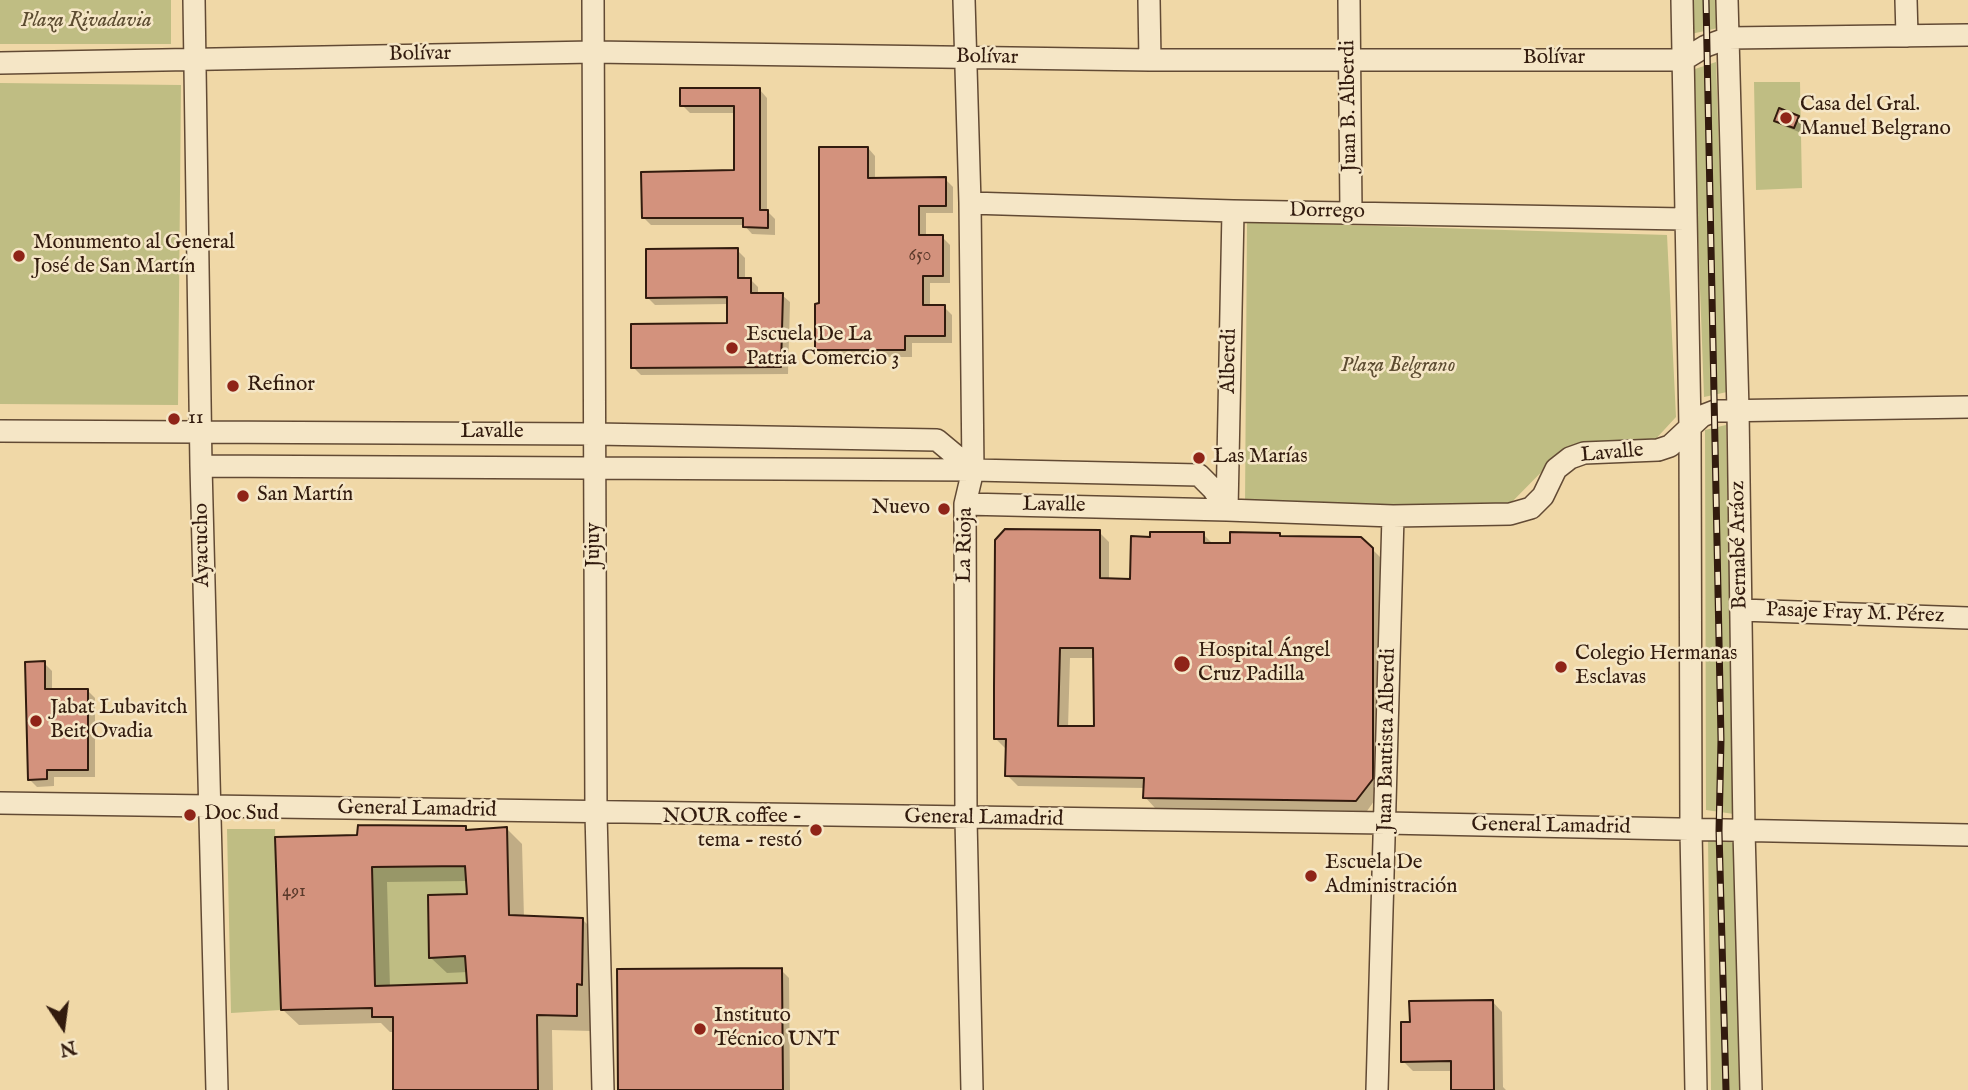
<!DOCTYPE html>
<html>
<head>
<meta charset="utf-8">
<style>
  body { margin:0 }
  #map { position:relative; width:1968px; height:1090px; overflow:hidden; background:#f0d8a7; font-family:"IM FELL English",serif }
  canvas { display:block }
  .north { position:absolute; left:28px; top:992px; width:70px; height:70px; -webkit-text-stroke:5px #f5e6c6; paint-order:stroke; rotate:167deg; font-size:19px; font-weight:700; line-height:28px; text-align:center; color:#321b0e }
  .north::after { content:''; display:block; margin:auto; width:24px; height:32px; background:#321b0e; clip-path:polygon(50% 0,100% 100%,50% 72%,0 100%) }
</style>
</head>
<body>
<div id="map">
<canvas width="1968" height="1090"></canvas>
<div class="north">N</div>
</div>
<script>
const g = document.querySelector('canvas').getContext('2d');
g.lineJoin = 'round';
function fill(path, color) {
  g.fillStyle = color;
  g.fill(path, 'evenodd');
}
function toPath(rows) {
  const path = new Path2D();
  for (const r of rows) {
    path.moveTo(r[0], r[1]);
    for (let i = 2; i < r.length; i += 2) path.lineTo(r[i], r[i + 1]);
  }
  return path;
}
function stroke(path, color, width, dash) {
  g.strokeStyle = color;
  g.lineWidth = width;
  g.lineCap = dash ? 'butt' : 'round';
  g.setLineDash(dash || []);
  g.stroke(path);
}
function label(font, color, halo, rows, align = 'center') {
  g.font = font + ' "IM FELL English",serif';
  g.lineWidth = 5;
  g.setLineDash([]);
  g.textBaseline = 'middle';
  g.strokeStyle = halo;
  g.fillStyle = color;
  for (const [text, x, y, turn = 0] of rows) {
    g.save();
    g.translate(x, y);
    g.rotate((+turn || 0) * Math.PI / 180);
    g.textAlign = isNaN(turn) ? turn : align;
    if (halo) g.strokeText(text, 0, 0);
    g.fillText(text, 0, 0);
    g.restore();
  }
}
const green = toPath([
  [0,0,171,0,171,44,0,44],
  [1691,0,1718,0,1718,28,1691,34],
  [1716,62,1727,392,1704,397,1692,70],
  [1754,82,1800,82,1802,188,1756,190],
  [0,83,181,85,178,405,0,404],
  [1247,222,1667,235,1676,417,1652,443,1566,447,1505,509,1245,506],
  [1726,425,1734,814,1706,810,1705,430],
  [227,829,275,829,281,1010,231,1013],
  [1708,839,1736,843,1739,1090,1711,1090],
  [465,866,467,894,428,896,429,958,465,956,467,983,371,987,374,969,372,867]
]);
const shadow = toPath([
  [760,90,767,98,767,211,775,219,775,235,752,234,744,225,651,225,644,218,735,172,736,113,690,113,682,105],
  [1798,117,1803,122,1799,132,1781,125,1776,120],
  [868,148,875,156,875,179,945,179,953,187,953,213,926,213,926,237,942,237,950,245,950,283,930,283,930,307,944,307,952,315,952,343,912,343,912,357,824,357,816,349,821,305],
  [737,250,745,258,745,280,751,280,758,287,758,295,782,295,790,302,788,374,641,375,633,367,729,325,728,304,655,305,647,297],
  [1099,532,1109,542,1109,580,1131,580,1203,534,1214,545,1232,545,1280,534,1283,538,1372,549,1383,560,1382,790,1367,811,1155,808,1145,797,1145,788,1018,786,1007,775,1006,749,995,738],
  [1070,658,1095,658,1095,728,1068,728],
  [44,663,52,671,52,690,87,690,95,698,95,777,54,777,54,786,37,787,29,779],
  [465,828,469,831,506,828,522,844,524,918,582,919,598,935,592,1031,552,1030,553,1090,396,1090,395,1032,390,1032,381,1023,299,1025,283,1010,359,837],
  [468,881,469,895,431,958,447,973,468,972,469,984,390,988,387,882],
  [781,970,789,978,790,1090,620,1090],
  [1492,1001,1502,1012,1503,1087,1506,1090,1453,1090,1453,1071,1413,1071,1403,1061]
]);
const building = toPath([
  [680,88,760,88,760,210,768,210,768,228,743,227,743,218,642,218,641,172,734,170,734,106,680,106,680,88],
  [1779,108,1799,116,1794,128,1774,121,1779,108],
  [819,147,868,147,868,178,946,177,946,206,919,206,919,235,943,235,943,276,923,276,923,305,945,305,945,336,905,336,905,350,815,350,815,304,819,303,819,147],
  [738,248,738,278,751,278,751,293,783,293,781,367,631,368,631,324,727,323,727,297,646,298,646,249,738,248],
  [1005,529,1100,530,1100,578,1130,579,1131,536,1150,537,1150,532,1204,532,1204,543,1230,543,1230,532,1280,533,1280,536,1361,537,1373,548,1373,779,1356,801,1143,798,1144,778,1005,776,1006,739,994,739,994,686,995,540,1005,529],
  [1060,648,1093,648,1094,726,1058,726,1060,648],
  [45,661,45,689,88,689,88,770,47,770,47,779,28,780,25,662,45,661],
  [358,825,466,826,466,830,507,827,509,915,583,918,582,985,577,984,577,1016,537,1015,538,1090,393,1090,393,1017,372,1017,372,1008,281,1010,275,837,357,835,358,825],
  [465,866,467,894,428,895,429,958,465,956,467,983,375,986,372,867,465,866],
  [782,968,783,1090,618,1090,617,969,782,968],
  [1493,1000,1494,1090,1451,1090,1451,1061,1401,1062,1401,1022,1410,1022,1409,1001,1493,1000]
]);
const minor = toPath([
  [194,0,201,466,217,1090],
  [593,0,596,813,603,1090],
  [964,0,970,203,973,470,965,504,966,819,972,1090],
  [1149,0,1150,60],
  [1349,0,1351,212],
  [1682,0,1690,427,1691,831,1696,1090],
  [1727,0,1738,410,1744,831,1751,1090],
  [1906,0,1907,36],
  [0,63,593,52,1150,60,1683,60,1706,46,1728,38,1968,35],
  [970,203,1233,211,1684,219],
  [0,431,595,434,937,440,973,470],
  [201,466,973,470,1199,475,1213,489,1227,510,1393,516,1510,514,1531,508,1543,496,1556,469,1570,458,1584,453,1658,450,1670,446,1702,416,1715,411,1968,407],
  [965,504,1227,510,1233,211],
  [1741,610,1968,618],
  [0,803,1386,823,1968,835],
  [1377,1090,1393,516]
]);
const rail = toPath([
  [1706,0,1721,739,1719,831,1726,1090]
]);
const markers = [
  [1786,118,7,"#8f2418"],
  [19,256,7,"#8f2418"],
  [732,348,7,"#8f2418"],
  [233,386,7,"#8f2418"],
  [174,419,7,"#8f2418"],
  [1199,458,7,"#8f2418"],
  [243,496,7,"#8f2418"],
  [944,509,7,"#8f2418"],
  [1182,664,9,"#8f2418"],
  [1561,667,7,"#8f2418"],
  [36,721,7,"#8f2418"],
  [190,815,7,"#8f2418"],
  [816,830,7,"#8f2418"],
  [1311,876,7,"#8f2418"],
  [700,1029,7,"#8f2418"]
];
const numberNames = [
  ["650",920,256],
  ["491",294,892]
];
const parkNames = [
  ["Plaza Rivadavia",86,22],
  ["Plaza Belgrano",1398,367]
];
const streetNames = [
  ["Bolívar",420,55,-1],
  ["Bolívar",987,58,1],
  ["Bolívar",1554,59],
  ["Juan B. Alberdi",1350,106,-91],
  ["Dorrego",1327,212,1],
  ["Alberdi",1230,361,-89],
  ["Lavalle",492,433],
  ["Lavalle",1612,454,-5],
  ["Lavalle",1054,506,1],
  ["Ayacucho",203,545,-91],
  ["Jujuy",595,545,-90],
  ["La Rioja",966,545,-89],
  ["Bernabé Aráoz",1740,545,-91],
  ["Pasaje Fray M. Pérez",1855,614,2],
  ["Juan Bautista Alberdi",1388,740,-89],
  ["General Lamadrid",417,810,1],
  ["General Lamadrid",984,819,1],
  ["General Lamadrid",1551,827,1]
];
const poiNames = [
  ["Casa del Gral.",1800,106],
  ["Manuel Belgrano",1800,130],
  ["Monumento al General",33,244],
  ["José de San Martín",33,268],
  ["Escuela De La",746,336],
  ["Patria Comercio 3",746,360],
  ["Refinor",247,386],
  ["11",188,419],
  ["Las Marías",1213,458],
  ["San Martín",257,496],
  ["Nuevo",930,509,"right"],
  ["Hospital Ángel",1198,652],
  ["Cruz Padilla",1198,676],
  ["Colegio Hermanas",1575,655],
  ["Esclavas",1575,679],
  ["Jabat Lubavitch",50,709],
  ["Beit Ovadia",50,733],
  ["Doc Sud",204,815],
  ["NOUR coffee -",802,818,"right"],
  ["tema - restó",802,842,"right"],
  ["Escuela De",1325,864],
  ["Administración",1325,888],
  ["Instituto",714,1017],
  ["Técnico UNT",714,1041]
];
fill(green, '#bfbd83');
fill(shadow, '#0003');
fill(building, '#d3927d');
stroke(building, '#321b0e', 2);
stroke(minor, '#624a34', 24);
stroke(minor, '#f5e6c6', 21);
stroke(rail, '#321b0e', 7);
stroke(rail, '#f5e6c6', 4.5, [13]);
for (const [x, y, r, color] of markers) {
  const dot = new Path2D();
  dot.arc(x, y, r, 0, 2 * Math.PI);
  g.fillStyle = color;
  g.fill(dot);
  stroke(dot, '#f5e6c6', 2.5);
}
label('18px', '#5a392a', null, numberNames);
label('italic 21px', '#5c4c31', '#f5e6c6', parkNames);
label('21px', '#321b0e', '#f5e6c6', streetNames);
label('21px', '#321b0e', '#f5e6c6', poiNames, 'left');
</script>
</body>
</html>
